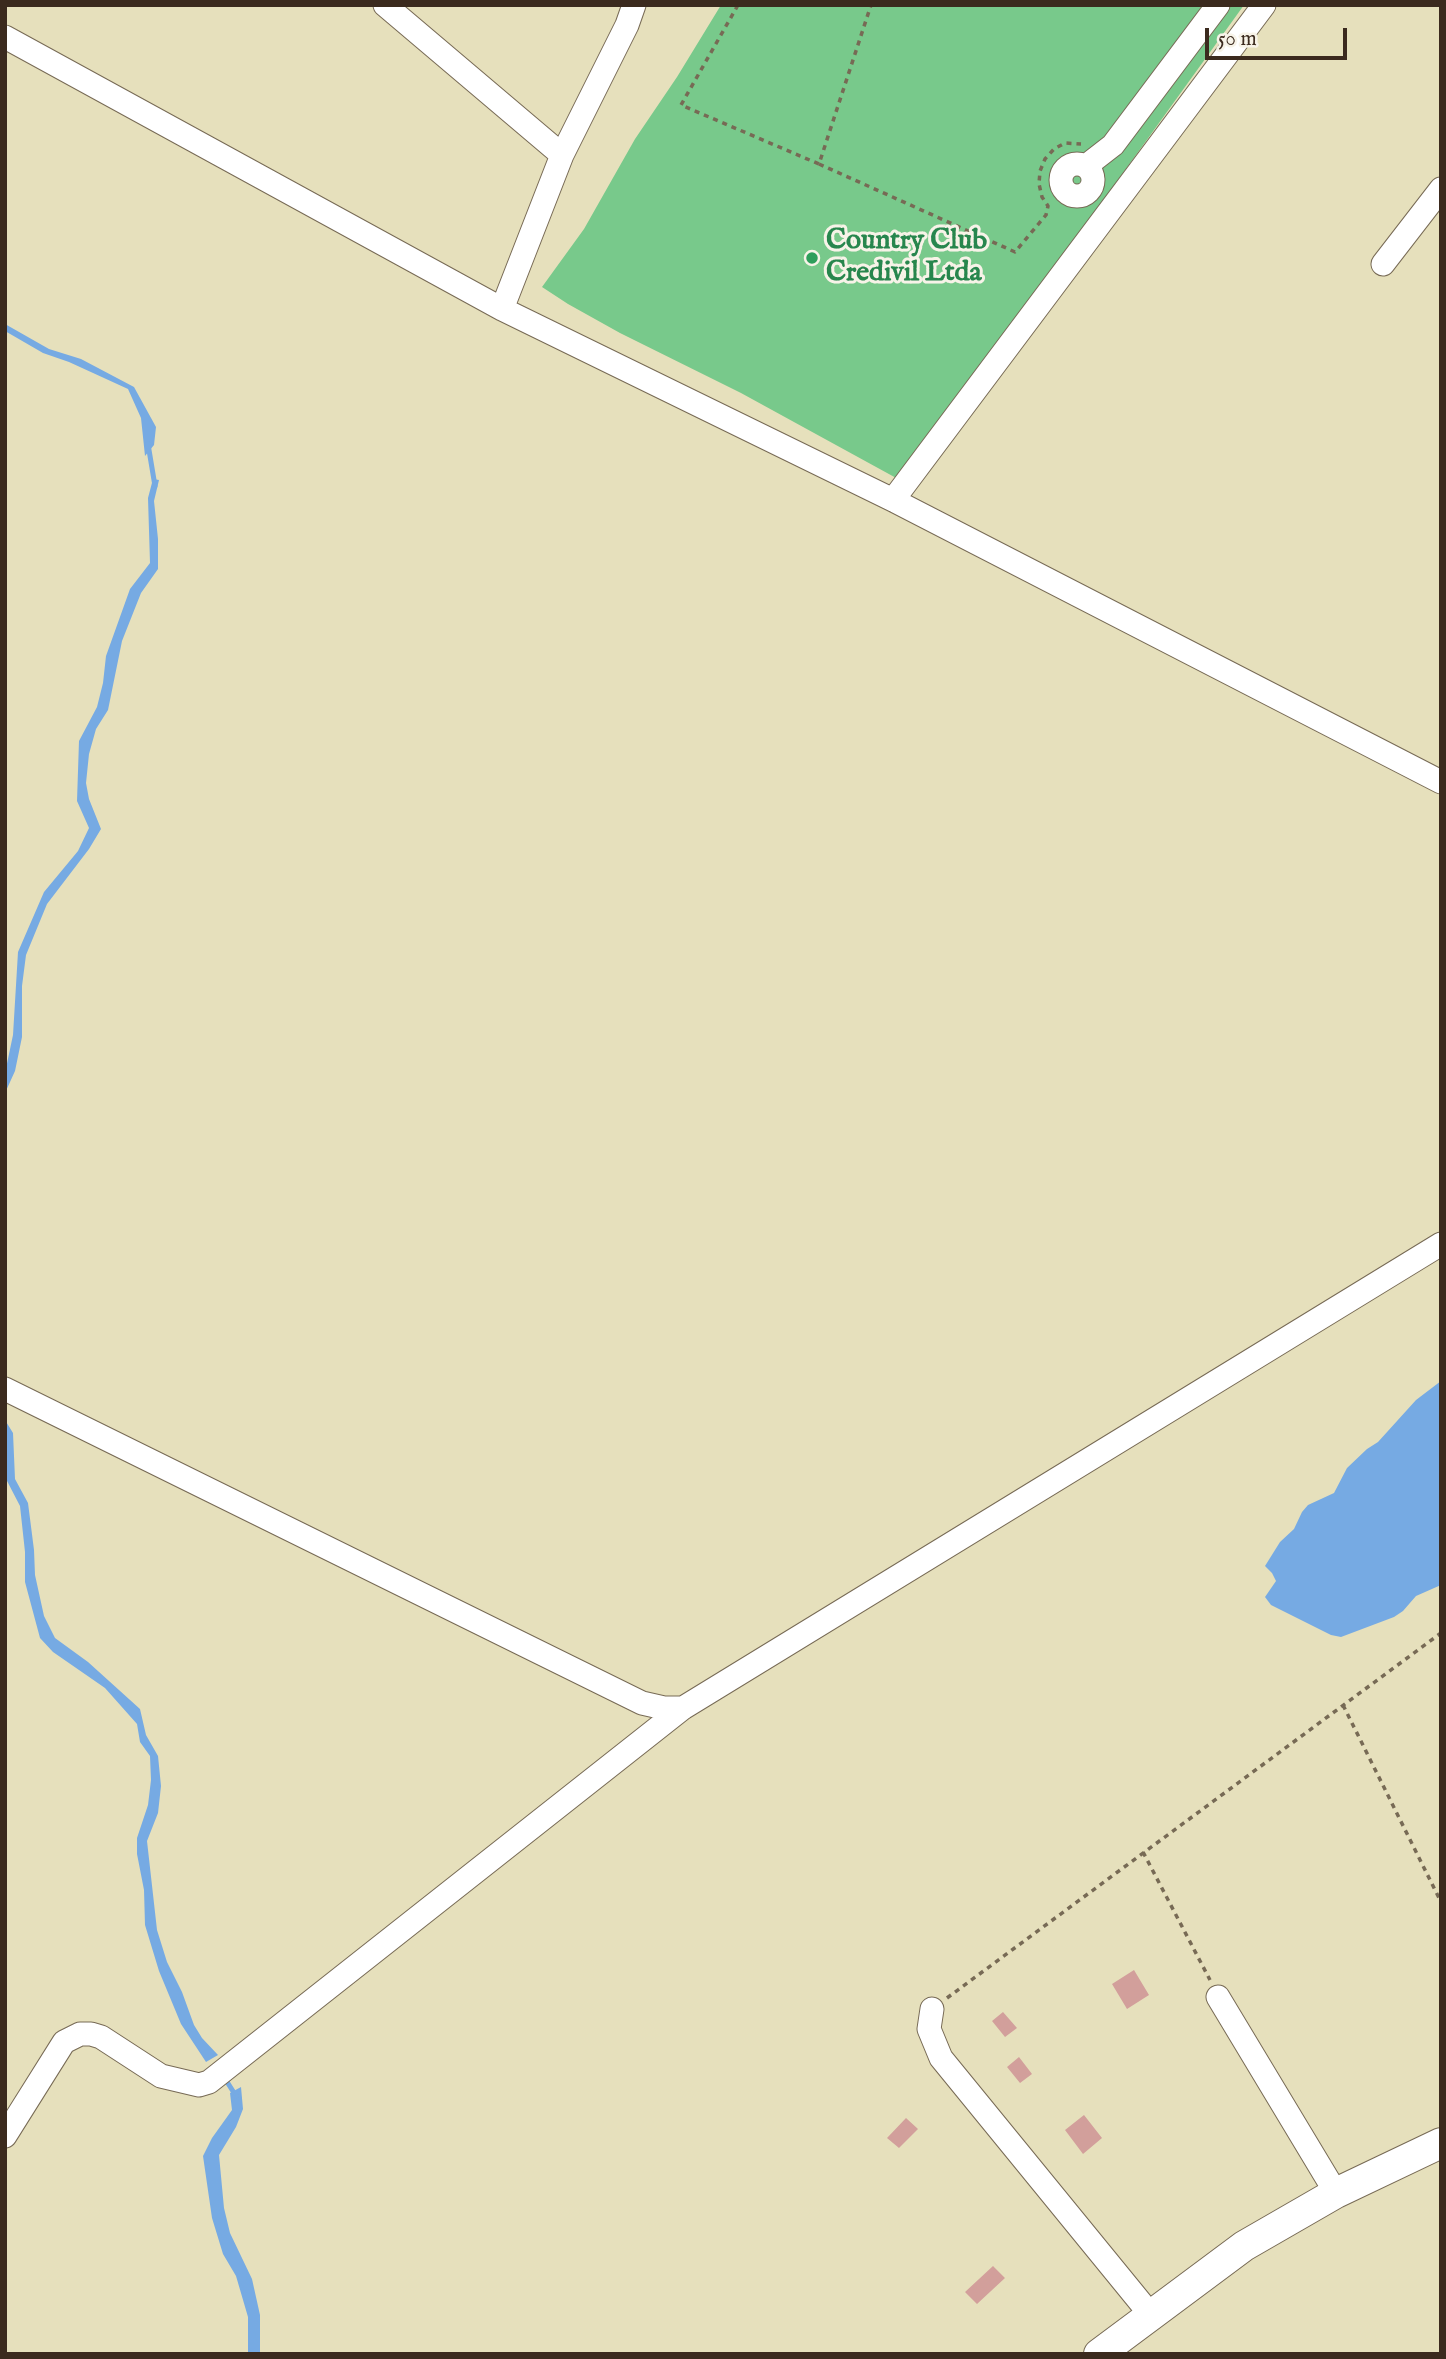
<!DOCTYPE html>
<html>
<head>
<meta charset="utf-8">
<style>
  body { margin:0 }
  #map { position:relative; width:1446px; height:2359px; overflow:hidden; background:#e6e0bc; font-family:"IM FELL English",serif }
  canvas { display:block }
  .frame { position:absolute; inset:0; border:7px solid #3b2a1e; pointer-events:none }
  .scale { position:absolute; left:1205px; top:28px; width:142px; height:32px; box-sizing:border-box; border:4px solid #3b2a1e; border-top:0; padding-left:9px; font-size:21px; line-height:24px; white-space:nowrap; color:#3b2a1e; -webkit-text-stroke:5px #f7f3e8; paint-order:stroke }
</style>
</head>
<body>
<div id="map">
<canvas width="1446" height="2359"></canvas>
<div class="frame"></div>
<div class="scale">50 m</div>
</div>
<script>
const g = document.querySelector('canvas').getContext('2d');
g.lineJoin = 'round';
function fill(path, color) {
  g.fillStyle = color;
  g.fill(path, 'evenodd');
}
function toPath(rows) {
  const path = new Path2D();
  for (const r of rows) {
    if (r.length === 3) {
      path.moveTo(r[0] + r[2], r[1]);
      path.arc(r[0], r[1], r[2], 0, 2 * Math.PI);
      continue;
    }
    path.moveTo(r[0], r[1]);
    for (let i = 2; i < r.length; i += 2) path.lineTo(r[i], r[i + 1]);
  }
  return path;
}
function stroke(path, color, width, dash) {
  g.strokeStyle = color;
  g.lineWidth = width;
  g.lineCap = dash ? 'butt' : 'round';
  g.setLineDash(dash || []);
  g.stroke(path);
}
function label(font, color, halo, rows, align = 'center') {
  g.font = font + ' "IM FELL English",serif';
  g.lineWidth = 6;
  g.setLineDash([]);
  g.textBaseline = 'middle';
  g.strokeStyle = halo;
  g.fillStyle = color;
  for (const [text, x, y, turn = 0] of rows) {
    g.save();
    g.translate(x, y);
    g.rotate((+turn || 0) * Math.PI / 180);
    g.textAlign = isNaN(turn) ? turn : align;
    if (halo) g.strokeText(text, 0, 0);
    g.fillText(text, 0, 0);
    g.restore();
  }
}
const green = toPath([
  [721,5,1244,5,958,402,898,479,741,393,620,333,568,304,542,287,584,229,635,139,677,77]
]);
const water = toPath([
  [5,324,49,349,81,359,134,387,156,427,154,445,145,456,141,418,128,389,69,362,43,353,5,331],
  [153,479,159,480,154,501,158,539,158,569,141,593,122,641,108,710,96,729,89,754,86,783,89,799,101,829,89,849,47,904,26,955,22,986,22,1037,15,1071,5,1093,5,1073,13,1035,18,952,44,892,78,851,89,828,77,801,79,741,97,707,103,683,106,656,130,589,150,563,148,498],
  [1441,1381,1441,1585,1416,1596,1403,1611,1394,1617,1341,1637,1331,1635,1271,1605,1265,1597,1276,1581,1272,1573,1265,1566,1280,1542,1294,1529,1302,1512,1308,1505,1334,1493,1347,1468,1367,1449,1378,1442,1416,1400],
  [5,1420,13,1433,15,1479,28,1503,34,1550,35,1575,44,1616,55,1638,88,1662,140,1709,146,1735,158,1756,161,1786,158,1813,147,1841,157,1930,167,1962,182,1992,194,2025,202,2038,218,2055,206,2062,181,2024,159,1971,145,1925,144,1890,137,1854,137,1838,148,1805,151,1780,150,1756,140,1742,137,1724,105,1688,53,1652,40,1638,25,1582,25,1552,20,1506,6,1479],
  [241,2087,243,2109,236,2127,219,2155,224,2208,230,2233,252,2279,260,2315,260,2354,248,2354,248,2317,236,2276,223,2254,212,2218,203,2156,212,2138,232,2110,230,2093]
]);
const stream = toPath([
  [148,444,155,486],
  [224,2077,236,2096]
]);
const building = toPath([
  [1134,1970,1149,1995,1127,2009,1112,1984],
  [1003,2012,1017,2028,1005,2037,992,2021],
  [1019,2057,1032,2074,1020,2083,1007,2067],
  [1084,2115,1102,2138,1083,2154,1065,2130],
  [906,2118,918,2129,899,2148,887,2138],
  [993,2266,1005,2278,977,2304,965,2292]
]);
const path = toPath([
  [738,5,681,105,819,164,871,5],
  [819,164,1015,252,1046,215,1048,206,1042,197,1039,184,1040,171,1045,159,1054,149,1065,143,1081,144],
  [1343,1705,1441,1902],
  [1143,1852,1210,1980],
  [947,1998,1441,1633]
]);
const minor = toPath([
  [385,5,562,155],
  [5,37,502,309,893,500,1441,782],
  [1077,180,16],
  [1086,166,1113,145,1218,5],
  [1383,264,1441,189],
  [502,309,562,155,627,25,634,5],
  [893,500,1264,5],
  [5,1389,642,1703,664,1708,683,1708],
  [1218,1997,1336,2193],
  [932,2009,929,2029,941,2058,1150,2314],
  [5,2136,64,2042,80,2034,91,2034,101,2037,161,2076,199,2085,209,2082,683,1708,1441,1244]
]);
const major = toPath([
  [1099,2354,1244,2246,1336,2193,1441,2143]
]);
const markers = [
  [812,258,7,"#2e9e5b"]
];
const leisureNames = [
  ["Country Club",826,242],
  ["Credivil Ltda",826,274]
];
fill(green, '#78c98b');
fill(water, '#76aae3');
stroke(stream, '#76aae3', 5);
fill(building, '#d29f9b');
stroke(minor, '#776a55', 25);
stroke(major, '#776a55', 32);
stroke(path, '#776a55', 3.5, [5, 5]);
stroke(minor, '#fff', 23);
stroke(major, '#fff', 30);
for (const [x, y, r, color] of markers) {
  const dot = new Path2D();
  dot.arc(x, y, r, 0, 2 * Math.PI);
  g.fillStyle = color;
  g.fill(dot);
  stroke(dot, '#f7f3e8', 2.5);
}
label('bold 28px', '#27864d', '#f7f3e8', leisureNames, 'left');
</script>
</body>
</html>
